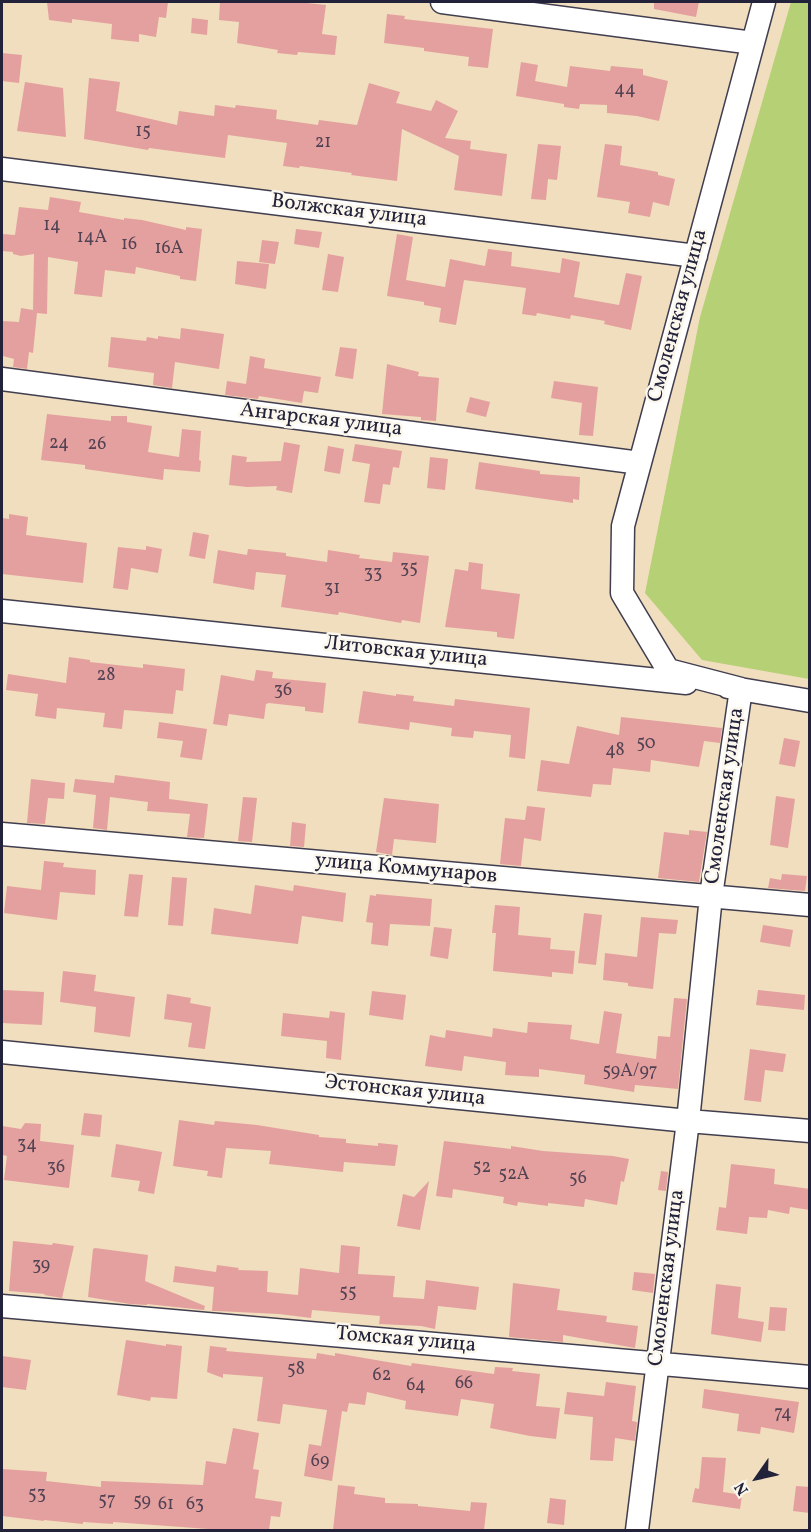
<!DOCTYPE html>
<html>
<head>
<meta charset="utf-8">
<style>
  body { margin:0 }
  #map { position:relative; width:811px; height:1532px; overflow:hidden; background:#f0debe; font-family:Vollkorn,serif }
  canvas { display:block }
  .frame { position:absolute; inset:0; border:3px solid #22223b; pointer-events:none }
  .north { position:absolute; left:727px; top:1448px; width:60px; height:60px; -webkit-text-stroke:4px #fbf7ec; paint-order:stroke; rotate:236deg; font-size:16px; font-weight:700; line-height:24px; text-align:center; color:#22223b }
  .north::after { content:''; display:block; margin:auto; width:21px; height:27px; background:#22223b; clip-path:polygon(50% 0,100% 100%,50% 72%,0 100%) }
</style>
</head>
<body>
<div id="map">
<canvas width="811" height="1532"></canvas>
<div class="frame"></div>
<div class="north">N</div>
</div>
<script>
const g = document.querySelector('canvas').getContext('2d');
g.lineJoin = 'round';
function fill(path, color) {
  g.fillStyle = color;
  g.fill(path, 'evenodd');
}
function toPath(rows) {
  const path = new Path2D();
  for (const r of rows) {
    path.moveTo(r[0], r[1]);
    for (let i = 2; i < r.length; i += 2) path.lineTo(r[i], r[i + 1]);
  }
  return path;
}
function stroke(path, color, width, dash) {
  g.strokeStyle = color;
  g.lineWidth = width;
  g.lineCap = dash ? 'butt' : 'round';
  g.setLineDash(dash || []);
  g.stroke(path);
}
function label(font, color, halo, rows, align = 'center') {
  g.font = font + ' Vollkorn,serif';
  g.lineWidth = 5;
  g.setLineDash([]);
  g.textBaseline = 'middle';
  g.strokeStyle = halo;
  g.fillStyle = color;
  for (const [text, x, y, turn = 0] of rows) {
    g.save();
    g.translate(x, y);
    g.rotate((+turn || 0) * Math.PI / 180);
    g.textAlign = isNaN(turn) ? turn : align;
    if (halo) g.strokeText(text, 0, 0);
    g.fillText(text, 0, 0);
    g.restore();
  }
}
const green = toPath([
  [791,2,810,2,809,679,702,660,645,593,700,317]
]);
const building = toPath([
  [47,2,168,2,166,18,159,17,156,37,139,34,139,42,111,39,112,24,72,19,72,23,49,20],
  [220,2,297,2,326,5,322,34,337,36,335,55,298,52,297,55,277,53,278,50,237,43,239,22,219,20],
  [654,2,699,2,696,17,654,9],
  [387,14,405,16,404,19,493,29,488,68,468,66,469,57,424,51,424,48,384,43],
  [192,18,208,20,207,35,191,33],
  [2,53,22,55,19,83,2,81],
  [521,62,538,65,535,81,567,87,570,66,610,71,611,66,643,69,643,75,668,81,659,121,637,116,607,113,607,105,580,104,579,109,564,107,564,104,516,96],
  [89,78,120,82,116,111,177,125,179,111,214,116,215,105,235,108,236,105,277,110,276,119,318,125,319,120,357,125,369,83,400,92,396,103,431,111,436,100,458,111,445,138,471,141,470,149,507,154,502,196,454,190,459,156,402,129,397,181,351,175,352,173,300,166,299,168,283,166,287,143,228,135,225,158,149,148,148,150,84,139],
  [25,82,63,88,66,137,17,131],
  [538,144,561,146,557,180,548,179,546,200,531,199],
  [605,144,622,146,620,165,658,172,658,175,675,179,669,206,653,202,650,217,628,213,630,202,597,197],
  [50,197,81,202,79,212,124,220,124,218,142,220,186,230,186,227,202,229,196,281,180,279,180,276,136,267,135,274,105,270,102,297,74,294,78,262,48,257,47,314,37,313,33,353,29,352,27,369,13,367,14,359,3,356,2,351,2,321,19,322,21,308,33,310,34,254,21,256,13,254,13,252,2,251,2,234,15,235,19,207,48,210],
  [296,229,322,232,319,248,294,244],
  [397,234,413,237,406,280,445,287,450,259,485,266,488,249,512,252,511,266,560,273,562,258,580,262,574,297,619,305,626,273,642,276,631,330,604,324,605,321,571,315,570,319,537,313,536,316,522,314,526,288,464,280,456,325,439,322,441,308,424,305,424,302,387,296],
  [262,240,279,242,275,264,259,262],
  [328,254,344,257,338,292,322,290],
  [237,261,269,264,266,289,235,284],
  [181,328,224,334,219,369,175,362,172,388,153,385,154,373,108,367,111,337,146,341,147,337,158,339,158,336,180,339],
  [340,347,357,349,353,379,335,376],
  [250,356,265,359,264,368,321,377,318,393,304,391,302,403,259,396,258,399,225,395,227,381,246,384],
  [387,364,419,372,418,376,439,378,436,421,421,420,421,417,382,414],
  [554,381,598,387,593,436,579,435,582,403,551,398],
  [470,397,490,402,486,417,466,412],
  [47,414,111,421,111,416,127,416,127,422,152,426,148,452,179,457,182,429,201,431,199,460,201,461,200,472,164,469,163,480,85,469,85,465,41,460],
  [284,442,300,445,292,493,276,490,277,486,247,487,229,485,232,455,247,457,246,462,281,461],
  [355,444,402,451,399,468,393,467,390,485,383,484,380,504,364,502,370,464,352,461],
  [328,446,344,449,340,474,324,471],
  [430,457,448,459,445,490,427,488],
  [479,462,540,471,540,474,580,477,579,500,573,499,573,503,475,489],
  [9,514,28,517,26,535,87,543,83,583,2,574,2,518,9,519],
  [193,532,209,535,205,559,189,556],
  [146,546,162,549,158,573,131,568,128,590,113,588,118,547,146,550],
  [248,549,286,553,286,556,327,562,328,550,360,555,359,558,392,562,393,552,429,556,420,623,402,620,401,623,339,612,338,615,281,607,286,575,256,572,254,590,213,583,218,550,247,555],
  [469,562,483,564,481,589,520,594,514,639,497,637,497,632,445,627,455,569,468,571],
  [69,657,90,660,90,662,143,668,143,664,185,669,183,691,176,690,173,714,124,710,122,729,103,727,105,713,57,708,56,719,35,716,38,694,6,690,8,674,66,683],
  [256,670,273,672,272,678,326,683,323,713,305,711,305,707,269,703,266,704,264,719,229,714,227,726,213,724,221,675,254,681],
  [363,691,396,696,396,694,414,696,413,701,454,706,455,699,530,708,525,759,509,757,511,735,474,731,473,738,451,736,452,728,410,722,409,730,358,723],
  [621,717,722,728,720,743,704,741,699,767,651,760,650,772,613,768,611,785,593,784,591,797,537,791,541,760,569,764,577,726,619,735],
  [159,722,207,729,202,760,180,757,183,741,157,738],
  [784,738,800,741,795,767,779,764],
  [115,775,170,782,169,799,208,804,204,838,187,837,190,814,147,811,148,802,110,797,107,830,93,828,96,795,73,792,75,779,114,783],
  [31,779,65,783,64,799,48,798,45,824,27,823],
  [776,796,795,799,788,848,770,845],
  [243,797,257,798,252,842,238,841],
  [384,798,439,804,436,843,394,839,392,855,376,852],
  [527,806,545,808,541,841,524,838,521,866,500,864,505,818,525,820],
  [292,822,306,824,304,847,290,846],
  [689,830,707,832,699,882,658,878,664,832,689,835],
  [44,861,64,863,63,867,96,870,95,895,60,892,57,920,4,913,7,886,41,890],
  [129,874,143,875,138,917,124,916],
  [782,874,807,876,805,891,768,888,770,878,781,880],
  [172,877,187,878,183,926,168,925],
  [255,885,293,891,294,885,346,893,343,922,302,916,298,944,211,934,214,908,251,914],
  [376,894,432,899,430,926,390,924,388,946,371,944,373,923,366,922,370,895,376,896],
  [495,905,520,907,518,935,551,938,550,949,575,951,573,974,552,972,552,977,493,971,496,933,492,933],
  [584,913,602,915,596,965,578,963],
  [641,917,678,920,676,934,659,933,653,989,628,986,628,983,603,980,605,953,637,957],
  [763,925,793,930,790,947,760,942],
  [434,927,452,929,448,959,430,956],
  [63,971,96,975,94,991,135,997,130,1037,94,1032,96,1007,60,1002],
  [2,990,44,992,42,1025,2,1023],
  [758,990,805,995,804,1010,756,1005],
  [372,991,406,995,403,1020,369,1015],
  [167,994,191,998,190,1003,211,1007,205,1049,188,1047,192,1023,164,1019],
  [674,998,687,999,678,1089,635,1085,634,1092,584,1084,585,1075,539,1069,539,1077,505,1075,506,1062,464,1056,462,1071,425,1066,430,1035,445,1038,446,1030,492,1037,493,1028,527,1033,528,1022,572,1025,570,1039,599,1044,604,1011,622,1014,616,1053,656,1059,658,1036,670,1037],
  [330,1011,345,1013,341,1060,326,1058,327,1041,281,1036,283,1013,329,1018],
  [750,1049,786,1054,783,1072,765,1070,761,1102,744,1100],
  [84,1113,102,1115,100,1137,81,1135],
  [179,1120,214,1125,215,1121,257,1125,319,1135,319,1137,346,1139,346,1143,378,1146,378,1143,398,1145,395,1166,344,1162,343,1172,269,1164,271,1151,226,1148,222,1178,207,1176,208,1171,173,1166],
  [25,1123,41,1124,40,1141,74,1145,69,1188,4,1180,7,1156,2,1155,2,1126,21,1129],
  [444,1141,511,1149,511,1146,543,1151,613,1156,629,1159,624,1182,621,1181,617,1205,585,1199,584,1207,548,1203,548,1206,518,1202,517,1206,503,1203,504,1197,453,1189,452,1198,436,1196],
  [116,1144,162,1152,154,1194,138,1191,140,1181,111,1177],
  [731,1164,775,1169,774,1184,810,1189,810,1210,790,1207,789,1214,768,1210,767,1218,749,1217,747,1234,716,1230,719,1207,726,1208],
  [661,1171,668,1172,666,1191,658,1190],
  [429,1181,420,1230,397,1226,403,1194,414,1197],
  [13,1241,52,1245,53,1243,74,1246,62,1298,44,1295,45,1294,9,1291],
  [341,1245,360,1247,358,1274,395,1276,393,1297,424,1299,426,1280,479,1287,476,1310,438,1306,435,1329,421,1326,379,1324,380,1316,312,1310,311,1318,279,1314,217,1311,212,1311,214,1287,173,1282,175,1266,216,1272,217,1265,239,1268,238,1270,268,1271,267,1292,298,1295,300,1268,339,1273],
  [95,1248,148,1255,145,1281,205,1306,204,1310,147,1304,147,1305,130,1304,88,1297,93,1249],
  [634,1272,655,1274,653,1293,632,1290],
  [513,1283,560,1289,557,1310,607,1316,606,1322,638,1326,635,1348,563,1335,563,1342,509,1337],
  [716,1284,741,1287,738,1318,764,1322,761,1342,711,1334],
  [770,1307,787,1308,785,1331,768,1330],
  [126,1340,166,1346,166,1344,182,1346,177,1399,151,1397,150,1401,117,1395],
  [210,1346,227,1348,226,1351,316,1359,317,1353,335,1356,335,1353,411,1366,412,1363,494,1374,495,1367,513,1368,512,1371,540,1374,536,1406,560,1408,556,1439,530,1436,490,1428,494,1404,461,1399,458,1416,405,1409,406,1401,367,1392,365,1405,349,1403,347,1412,342,1411,332,1481,304,1476,309,1444,321,1446,327,1410,283,1404,280,1424,257,1421,263,1377,223,1374,223,1378,207,1372],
  [2,1356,31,1360,26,1390,2,1387],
  [606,1382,636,1386,632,1421,637,1422,635,1441,615,1438,613,1461,590,1460,593,1417,564,1414,567,1392,604,1396],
  [704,1389,799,1402,794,1433,761,1427,760,1434,737,1431,739,1414,702,1408],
  [233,1428,259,1433,253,1469,259,1470,255,1498,282,1502,280,1517,271,1516,269,1530,222,1530,113,1522,113,1524,83,1522,83,1524,44,1520,44,1521,2,1516,2,1469,47,1472,46,1481,101,1487,101,1481,203,1485,206,1461,226,1464],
  [702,1457,726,1458,723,1492,742,1495,740,1509,692,1502,695,1488,699,1489],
  [338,1485,355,1487,354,1494,385,1498,385,1503,418,1504,418,1506,470,1511,471,1502,487,1503,484,1530,333,1530],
  [796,1486,810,1487,810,1513,793,1511],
  [550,1498,566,1500,564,1525,547,1523]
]);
const street = toPath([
  [442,2,753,43],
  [2,169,696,256],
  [2,379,640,463],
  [2,611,686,683],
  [728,687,810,701],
  [2,834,810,905],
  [2,1052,688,1121,810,1131],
  [2,1306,810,1377],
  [637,1530,688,1121,711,896,741,689,668,670,622,593,623,526,764,2]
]);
const numberNames = [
  ["44",625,91],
  ["15",143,133],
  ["21",323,144],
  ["14",52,227],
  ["14А",92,239],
  ["16",129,246],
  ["16А",169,250],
  ["24",59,445],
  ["26",97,446],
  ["35",409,570],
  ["33",373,575],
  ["31",332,590],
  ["28",106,677],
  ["36",283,692],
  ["50",646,745],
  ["48",615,752],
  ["59А/97",630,1073],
  ["34",27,1146],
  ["36",56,1169],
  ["52",482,1169],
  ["52А",514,1176],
  ["56",578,1180],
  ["39",41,1267],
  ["55",348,1294],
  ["58",296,1371],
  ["62",382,1377],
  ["66",464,1385],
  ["64",416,1387],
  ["74",783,1415],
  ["69",320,1463],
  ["53",37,1496],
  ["57",107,1502],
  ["59",142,1503],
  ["61",166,1506],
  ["63",195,1506]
];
const streetNames = [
  ["Волжская улица",349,212,7],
  ["Смоленская улица",679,316,-75],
  ["Ангарская улица",321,421,7],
  ["Литовская улица",406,653,6],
  ["Смоленская улица",726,796,-82],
  ["улица Коммунаров",406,870,5],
  ["Эстонская улица",405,1092,6],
  ["Смоленская улица",668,1278,-83],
  ["Томская улица",406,1341,5]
];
fill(green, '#b6d075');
fill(building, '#e4a09e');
stroke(street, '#413e4f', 25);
stroke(street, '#fff', 22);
label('18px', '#524254', null, numberNames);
label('21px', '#22223b', '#fbf7ec', streetNames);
</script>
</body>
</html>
